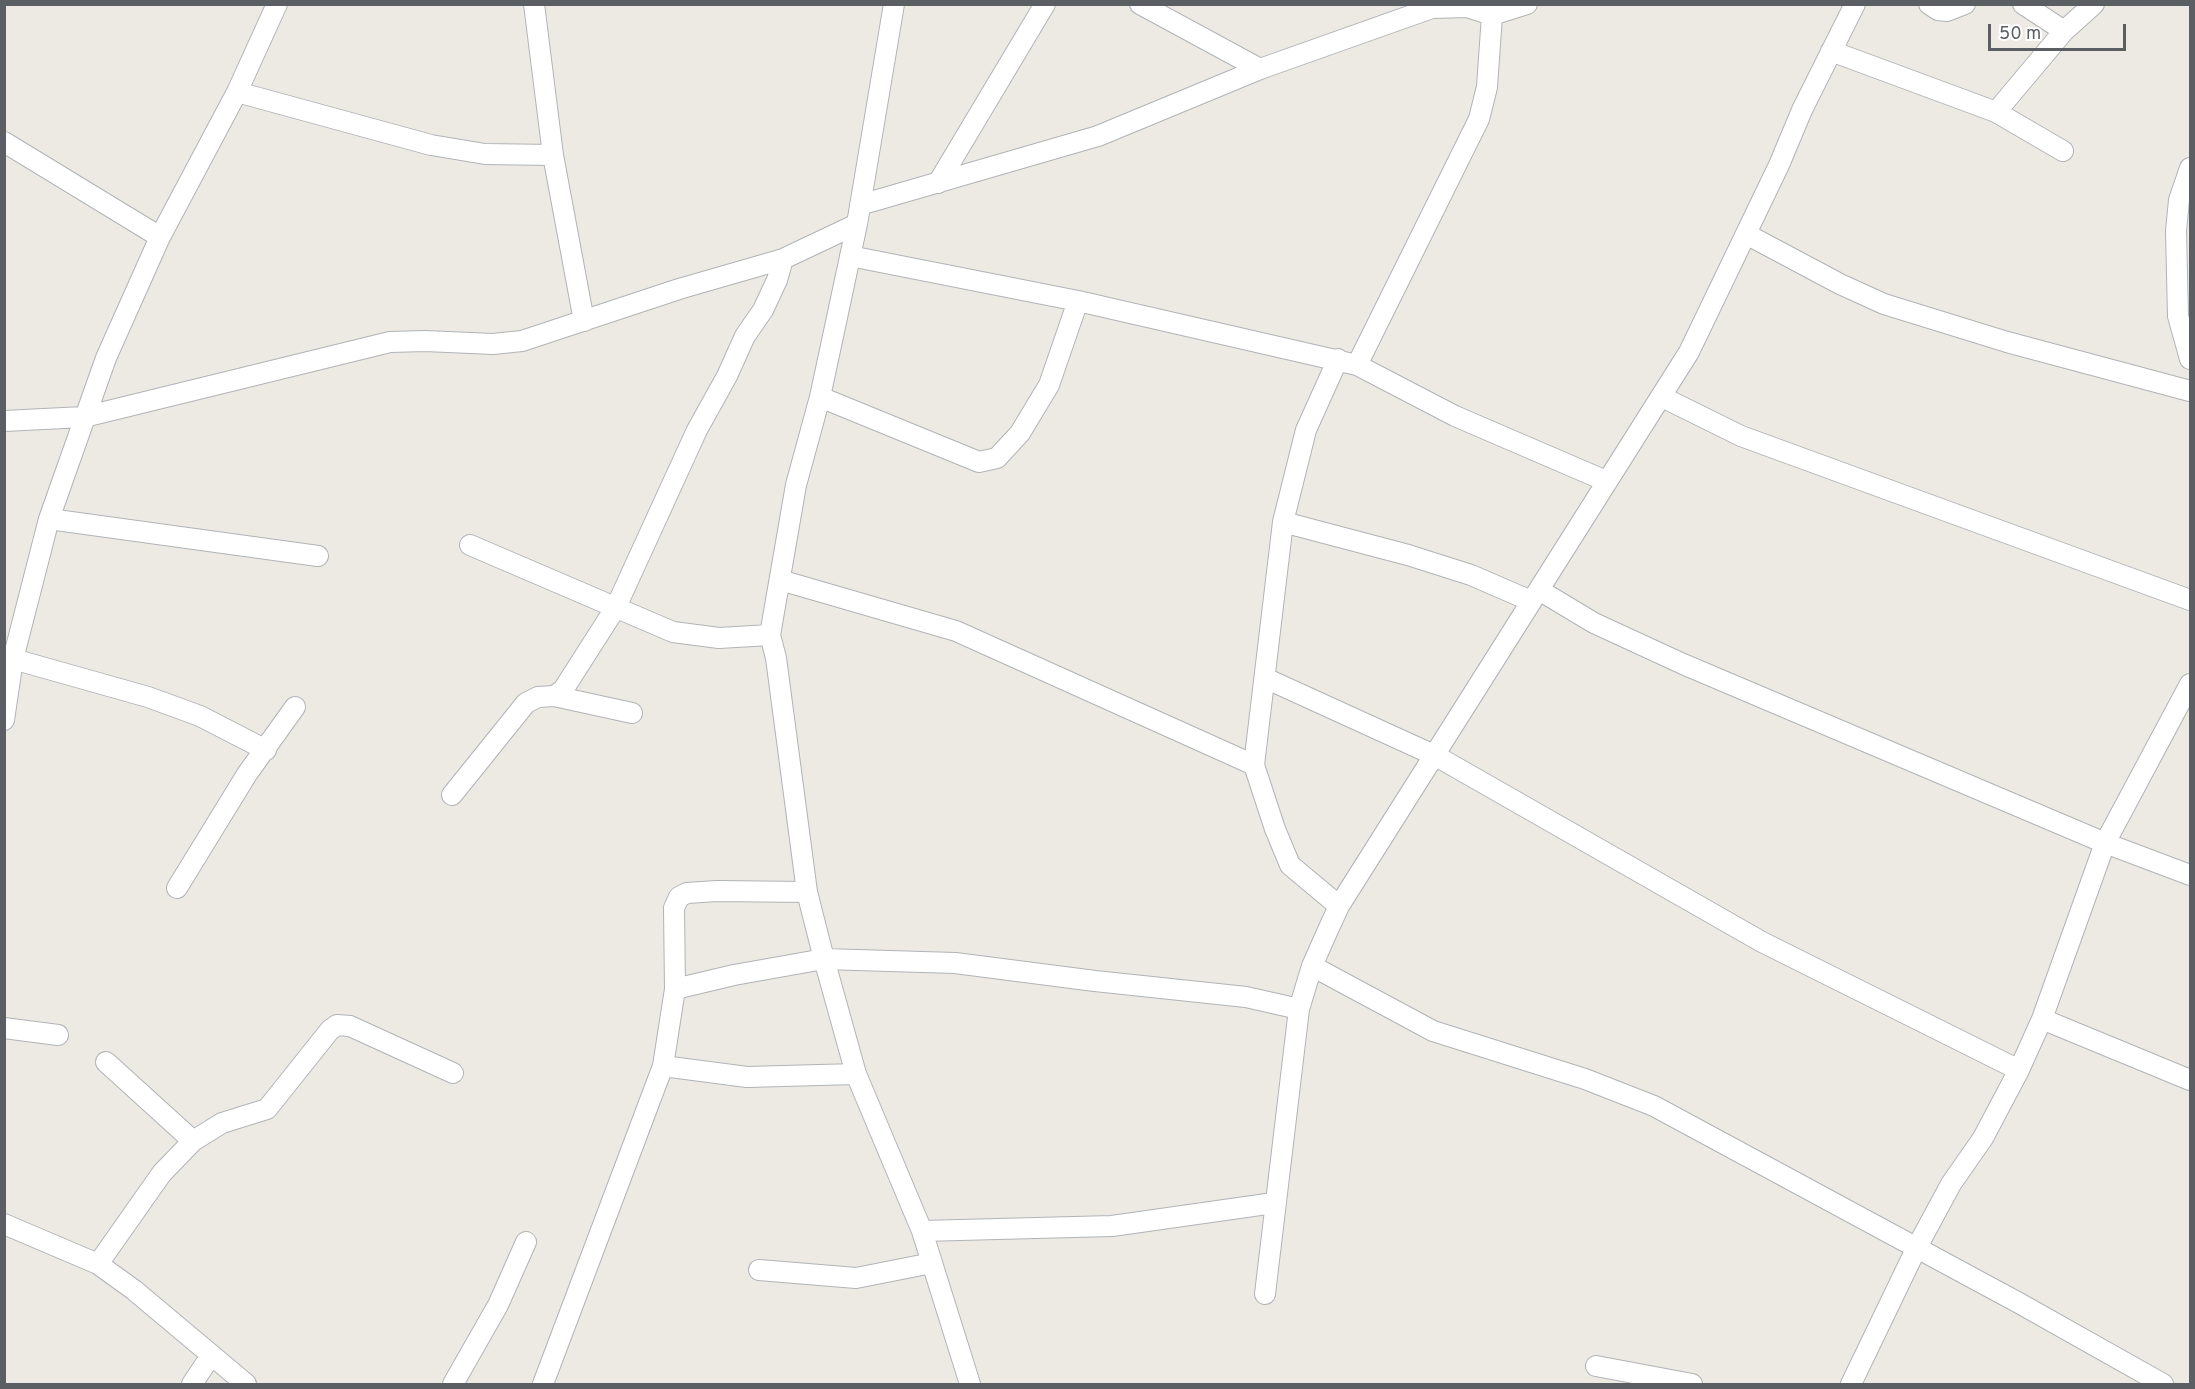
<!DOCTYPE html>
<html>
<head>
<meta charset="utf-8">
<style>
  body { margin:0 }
  #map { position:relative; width:2195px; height:1389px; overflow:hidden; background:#edeae3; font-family:Overpass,sans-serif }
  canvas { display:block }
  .frame { position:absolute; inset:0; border:6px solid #5b5f63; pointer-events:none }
  .scale { position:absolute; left:1988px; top:24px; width:138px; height:27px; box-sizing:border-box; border:3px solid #5b5f63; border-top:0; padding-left:8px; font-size:18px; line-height:21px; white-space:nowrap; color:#5b5f63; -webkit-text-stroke:4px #fff; paint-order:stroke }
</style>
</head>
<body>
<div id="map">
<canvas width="2195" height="1389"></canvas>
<div class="frame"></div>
<div class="scale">50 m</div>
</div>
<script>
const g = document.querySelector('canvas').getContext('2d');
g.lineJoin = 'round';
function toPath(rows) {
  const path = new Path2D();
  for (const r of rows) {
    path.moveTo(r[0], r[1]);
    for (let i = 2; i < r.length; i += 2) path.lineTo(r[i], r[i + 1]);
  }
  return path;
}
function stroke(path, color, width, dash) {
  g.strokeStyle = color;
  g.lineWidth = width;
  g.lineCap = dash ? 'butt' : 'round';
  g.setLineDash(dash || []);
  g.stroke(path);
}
const minor = toPath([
  [534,4,553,155,584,321],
  [894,4,857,224,820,397,796,485,770,635,776,658,807,892,824,959,856,1074,922,1231,970,1384],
  [1140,4,1260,69],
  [1929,4,1938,10,1947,11,1965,4],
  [2023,4,2064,31],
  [1831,51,1996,112,2063,151],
  [237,92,431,145,485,154,553,155],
  [1996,112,2064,31,2094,4],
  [4,142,160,237],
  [2190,168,2179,200,2176,231,2178,316,2190,359],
  [938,183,1045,4],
  [860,205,1098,136,1260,69,1432,8,1467,7,1492,15,1527,4],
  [1746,234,1840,284,1884,304,2007,342,2190,391],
  [850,256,1078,301,1357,365,1455,416,1606,481],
  [1338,359,1306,430,1283,522,1254,765,1275,829,1290,865,1339,906],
  [1357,365,1479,119,1487,87,1492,15],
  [820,397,979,462,997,458,1020,433,1049,385,1078,301],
  [1662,397,1741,436,2190,600],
  [4,421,84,417,390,342,425,341,493,344,522,341,679,289,783,259,857,224],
  [49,519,318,556],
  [1283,522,1408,555,1471,575,1531,601],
  [470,545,673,632,719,638,770,635],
  [780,580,956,631,1254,765],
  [1539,590,1594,623,1683,664,2105,843,2190,875],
  [13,659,148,697,200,716,266,750],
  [1265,678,1436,756,1762,942,2019,1070],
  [554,696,632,713],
  [4,720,13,659,49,519,106,358,160,237,237,92,277,4],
  [452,795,526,703,538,697,554,696,563,690,616,607,697,430,727,376,745,336,763,310,777,280,783,259],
  [177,888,247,774,295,707],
  [1312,966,1433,1031,1585,1079,1654,1106,2019,1303,2163,1384],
  [675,989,734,975,824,959,955,963,1095,981,1246,997,1299,1009],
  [2042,1019,2190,1080],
  [4,1028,58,1035],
  [106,1062,193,1141],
  [663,1066,747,1077,856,1074],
  [4,1224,98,1264,134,1290,246,1384],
  [922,1231,1112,1226,1274,1203],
  [98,1264,162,1173,193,1141,222,1123,267,1109,330,1030,337,1025,350,1026,453,1073],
  [759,1270,856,1278,932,1263],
  [1265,1294,1299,1009,1312,966,1328,930,1339,906,1689,352,1779,165,1802,110,1855,4],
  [1596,1366,1692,1384],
  [192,1384,210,1357],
  [453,1384,498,1305,526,1242],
  [543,1384,663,1066,675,989,674,908,679,897,687,893,717,891,807,892],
  [1851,1384,1917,1247,1951,1184,1983,1138,2019,1070,2042,1019,2105,843,2190,684]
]);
stroke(minor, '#b0b4b7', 22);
stroke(minor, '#fff', 20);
</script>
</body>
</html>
